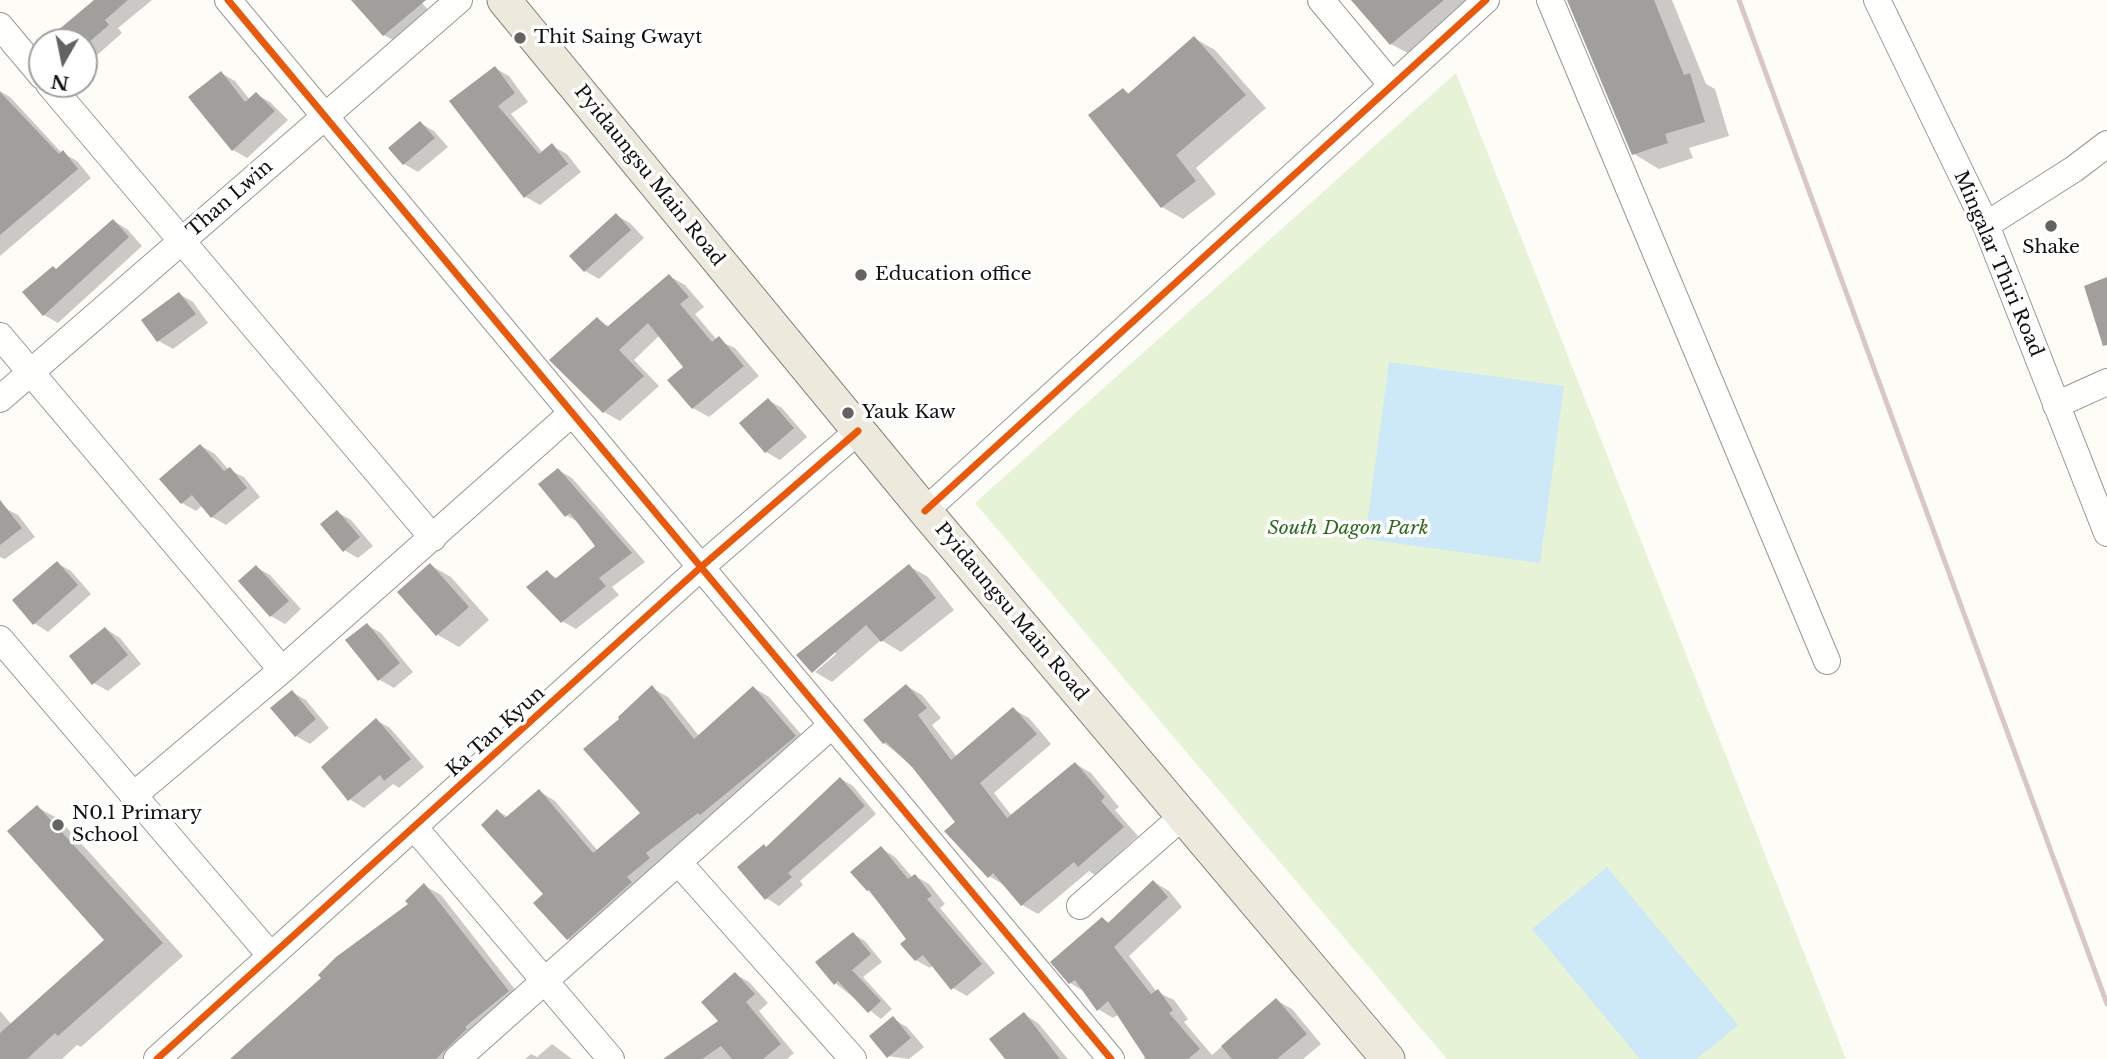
<!DOCTYPE html>
<html>
<head>
<meta charset="utf-8">
<style>
  body { margin:0 }
  #map { position:relative; width:2107px; height:1059px; overflow:hidden; background:#fdfcf7; font-family:"Libre Baskerville",serif }
  canvas { display:block }
  .north { position:absolute; left:28px; top:28px; width:70px; height:70px; box-sizing:border-box; background:#fff; border:2px solid #a0a0a0; border-radius:50%; rotate:189deg; font-size:19px; font-weight:700; line-height:28px; text-align:center; color:#111 }
  .north::after { content:''; display:block; margin:auto; width:24px; height:32px; background:#646362; clip-path:polygon(50% 0,100% 100%,50% 72%,0 100%) }
</style>
</head>
<body>
<div id="map">
<canvas width="2107" height="1059"></canvas>
<div class="north">N</div>
</div>
<script>
const g = document.querySelector('canvas').getContext('2d');
g.lineJoin = 'round';
function fill(path, color) {
  g.fillStyle = color;
  g.fill(path, 'evenodd');
}
function toPath(rows) {
  const path = new Path2D();
  for (const r of rows) {
    path.moveTo(r[0], r[1]);
    for (let i = 2; i < r.length; i += 2) path.lineTo(r[i], r[i + 1]);
  }
  return path;
}
function stroke(path, color, width, dash) {
  g.strokeStyle = color;
  g.lineWidth = width;
  g.lineCap = dash ? 'butt' : 'round';
  g.setLineDash(dash || []);
  g.stroke(path);
}
function label(font, color, halo, rows, align = 'center') {
  g.font = font + ' "Libre Baskerville",serif';
  g.lineWidth = 7;
  g.setLineDash([]);
  g.textBaseline = 'middle';
  g.strokeStyle = halo;
  g.fillStyle = color;
  for (const [text, x, y, turn = 0] of rows) {
    g.save();
    g.translate(x, y);
    g.rotate((+turn || 0) * Math.PI / 180);
    g.textAlign = isNaN(turn) ? turn : align;
    if (halo) g.strokeText(text, 0, 0);
    g.fillText(text, 0, 0);
    g.restore();
  }
}
const green = toPath([
  [1456,73,1846,1059,1447,1059,975,503]
]);
const water = toPath([
  [1389,362,1564,386,1540,563,1365,539],
  [1607,867,1738,1025,1697,1059,1640,1059,1532,929]
]);
const shadow = toPath([
  [96,0,152,0,118,28,122,33,87,64,84,62,84,42,61,42],
  [419,0,432,14,398,43,384,35,354,1],
  [1354,0,1479,0,1413,56,1391,44],
  [1568,0,1672,0,1706,84,1715,89,1729,136,1689,148,1693,158,1659,169,1634,154],
  [1194,38,1215,50,1266,108,1196,168,1216,194,1183,219,1162,207,1124,90,1130,94],
  [495,68,509,76,528,102,511,114,543,153,552,146,567,154,581,172,540,205,526,197,451,101],
  [221,73,235,81,250,100,256,94,270,102,288,120,247,158,233,150],
  [0,91,10,97,61,152,77,161,91,178,0,256],
  [420,123,434,131,448,147,418,172,404,164,391,148],
  [616,215,630,223,644,238,599,279,585,271],
  [114,221,128,230,142,246,58,323,44,315,57,270],
  [669,276,685,285,704,307,695,314,717,340,735,348,759,376,709,417,693,408,685,367,660,335,634,360,659,386,620,421,604,412,597,319,610,327],
  [179,294,193,302,208,323,173,349,159,341,143,320],
  [768,400,782,408,807,437,780,460,766,452],
  [201,446,215,454,229,470,244,477,260,497,226,525,212,517,203,505,196,511,182,503],
  [558,470,572,478,645,562,612,587,619,595,576,629,562,621,547,572,558,579,598,546,581,524,566,515],
  [3,507,18,515,35,537,5,559,0,557,0,509],
  [337,512,351,520,373,546,358,558,344,550],
  [57,563,71,571,91,594,48,632,34,623],
  [430,565,451,577,489,620,459,647,438,635,399,592],
  [909,566,928,577,954,610,901,652,881,640,832,682,815,672,836,654,834,651],
  [256,567,270,575,301,609,285,624,271,616],
  [367,625,381,633,413,672,394,688,380,680],
  [106,629,120,638,141,664,108,691,94,683],
  [907,686,922,695,941,718,932,725,957,757,1013,709,1029,718,1051,744,994,793,1012,816,1076,764,1091,773,1119,807,1115,810,1138,836,1095,875,1089,871,1038,914,1022,905,1004,885,989,876,957,822,913,766,884,743],
  [652,688,668,697,699,736,754,688,769,697,811,746,584,948,568,939,498,811,508,817,539,791,555,801,598,851,642,813,622,719],
  [292,692,306,700,329,728,310,744,296,736],
  [376,720,390,728,424,767,399,788,393,784,364,808,349,799],
  [841,779,853,786,876,814,800,881,803,885,779,906,766,898,767,848],
  [37,807,59,819,183,956,81,1047,77,1045,62,1059,0,1059,0,1011,12,1025,106,940],
  [881,848,895,857,913,878,915,876,929,884,945,904,940,908,995,973,967,996,953,988,933,965,930,968,916,960,909,939,868,890],
  [1154,882,1169,891,1182,907,1129,956,1157,992,1174,1000,1188,1019,1184,1022,1212,1055,1276,1000,1292,1009,1321,1044,1303,1059,1143,1059,1146,1056,1119,1014,1113,1018,1098,1009,1085,992,1070,983,1102,919,1110,923],
  [425,886,441,895,524,1001,463,1059,233,1059,411,904],
  [853,934,865,941,882,962,863,977,892,1009,881,1019,835,983],
  [735,974,749,982,768,1003,759,1011,794,1053,787,1059,666,1059,720,1021],
  [1024,1014,1038,1023,1068,1059,1007,1059],
  [893,1019,907,1027,924,1047,909,1059,888,1056],
  [552,1044,572,1059,525,1059,531,1054,537,1057]
]);
const building = toPath([
  [94,0,128,0,105,20,109,25,89,42,44,42],
  [351,0,426,0,383,36],
  [1351,0,1444,0,1390,45],
  [1567,0,1654,0,1684,75,1690,73,1705,122,1665,134,1668,143,1632,155],
  [1194,36,1246,95,1176,155,1196,181,1161,208,1088,115,1123,88,1128,94],
  [495,66,515,93,498,106,539,154,552,143,568,164,524,198,449,101],
  [221,71,245,102,256,92,275,111,232,151,188,97],
  [0,92,59,154,63,150,78,169,0,235],
  [420,121,435,138,403,165,388,148],
  [616,213,631,230,584,272,569,256],
  [113,219,129,237,43,316,22,292,53,266,56,269],
  [669,274,689,297,680,304,712,342,719,336,744,366,692,409,667,380,683,367,648,323,619,350,644,376,603,413,549,360,597,317,607,327],
  [2107,277,2107,345,2103,346,2084,286],
  [179,292,196,314,157,342,141,320],
  [768,398,794,428,765,453,739,423],
  [200,444,224,471,230,467,247,488,211,518,192,495,181,504,159,479],
  [558,468,632,553,599,578,606,586,561,623,526,587,547,570,555,579,595,546,570,513,565,517,538,484],
  [0,500,22,528,0,545],
  [337,510,360,537,343,552,320,524],
  [57,561,78,585,33,625,12,600],
  [430,563,469,607,436,636,397,592],
  [909,564,936,598,881,642,866,625,812,673,796,655],
  [256,565,289,601,270,617,238,581],
  [367,623,400,663,378,681,345,640],
  [105,627,128,655,92,685,69,656],
  [906,684,927,708,918,715,951,760,1013,707,1037,734,980,783,1007,818,1075,762,1105,797,1101,801,1124,827,1078,867,1074,862,1021,906,993,873,988,878,944,831,955,822,912,767,886,742,883,744,863,720],
  [652,685,694,739,753,686,796,736,700,815,698,813,646,853,650,858,627,877,632,882,567,940,533,903,543,894,481,825,497,809,505,818,539,789,593,853,640,813,583,749,619,719,618,717],
  [292,690,316,719,295,737,270,708],
  [376,718,411,759,384,781,380,775,348,801,321,767],
  [840,777,865,806,788,873,792,877,765,900,737,867,764,844,766,847],
  [37,805,163,943,58,1036,55,1033,27,1059,0,1059,0,1033,104,940,7,831],
  [881,846,908,879,915,874,932,896,927,899,982,964,951,990,923,955,915,961,900,944,906,939,869,890,867,891,850,872],
  [1153,880,1168,897,1114,947,1151,994,1158,989,1173,1010,1169,1013,1200,1049,1188,1059,1146,1059,1108,1001,1097,1011,1075,980,1069,984,1050,962,1102,917,1108,923],
  [424,883,509,991,465,1027,467,1029,442,1053,436,1059,230,1059,321,978,318,975,336,957,408,904,405,901],
  [853,932,871,954,852,970,881,1001,868,1013,838,981,834,985,815,962],
  [735,972,755,994,746,1002,781,1044,763,1059,732,1059,721,1046,702,1059,663,1059,718,1021,701,1002],
  [1276,998,1307,1034,1277,1059,1232,1059,1221,1046],
  [1024,1012,1060,1059,1005,1059,989,1039],
  [893,1016,911,1038,887,1058,869,1036]
]);
const minor = toPath([
  [228,0,1111,1059],
  [1321,0,1391,84],
  [1550,0,1827,661],
  [1877,0,1986,225,2107,533],
  [0,26,42,76],
  [49,84,433,538],
  [1986,225,2074,169,2107,144],
  [0,336,282,670],
  [0,399,459,0],
  [2056,405,2107,382],
  [925,511,1486,0],
  [0,639,271,956],
  [134,795,282,670,572,413],
  [414,827,611,1059],
  [679,863,853,1059],
  [1080,906,1183,816],
  [157,1059,701,567,858,431],
  [457,1059,832,725]
]);
const major = toPath([
  [504,0,925,511,1388,1059]
]);
const rail = toPath([
  [1739,0,2107,1004]
]);
const cycleway = toPath([
  [228,0,1111,1059],
  [925,511,1486,0],
  [157,1059,701,567,858,431]
]);
const markers = [
  [520,38,7,"#646362"],
  [2051,226,7,"#646362"],
  [861,275,7,"#646362"],
  [848,413,7,"#646362"],
  [58,825,7,"#646362"]
];
const poiNames = [
  ["Thit Saing Gwayt",534,38],
  ["Shake",2051,248,"center"],
  ["Education office",875,275],
  ["Yauk Kaw",862,413],
  ["N0.1 Primary",72,814],
  ["School",72,836]
];
const streetNames = [
  ["Pyidaungsu Main Road",649,176,51],
  ["Than Lwin",230,199,-41],
  ["Mingalar Thiri Road",1998,264,67],
  ["Pyidaungsu Main Road",1011,612,50],
  ["Ka Tan Kyun",496,732,-42]
];
const parkNames = [
  ["South Dagon Park",1348,529]
];
fill(green, '#e7f3d7');
fill(water, '#cde8f7');
fill(shadow, '#0003');
fill(building, '#a19f9c');
stroke(minor, '#979795', 28);
stroke(major, '#858482', 35);
stroke(minor, '#fffffe', 26);
stroke(major, '#ede9dc', 33);
stroke(rail, '#d9c6c7', 5);
stroke(cycleway, '#e8590c', 7);
for (const [x, y, r, color] of markers) {
  const dot = new Path2D();
  dot.arc(x, y, r, 0, 2 * Math.PI);
  g.fillStyle = color;
  g.fill(dot);
  stroke(dot, '#fff', 2.5);
}
label('19px', '#111', '#fff', poiNames, 'left');
label('19px', '#111', '#fff', streetNames);
label('italic 19px', '#2f6b1f', '#fff', parkNames);
</script>
</body>
</html>
